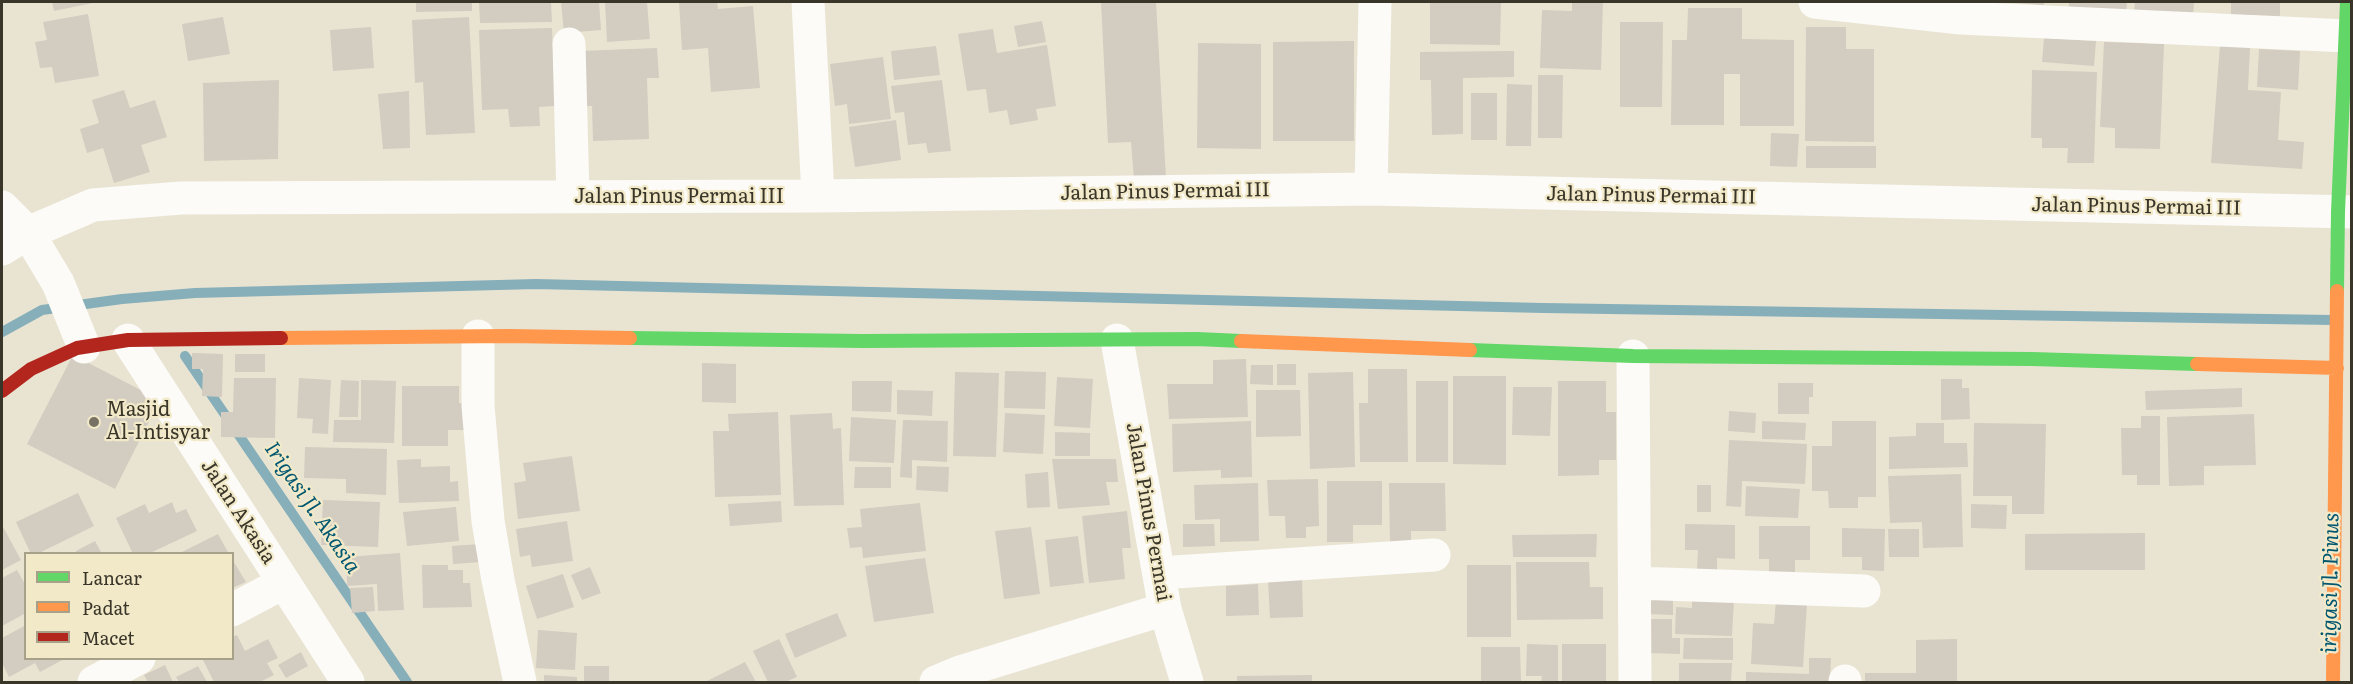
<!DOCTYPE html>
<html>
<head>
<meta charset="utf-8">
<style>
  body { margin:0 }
  #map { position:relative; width:2353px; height:684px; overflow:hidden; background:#e9e4d2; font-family:Literata,serif }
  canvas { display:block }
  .frame { position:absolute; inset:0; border:3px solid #393529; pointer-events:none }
  .legend { position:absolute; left:24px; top:552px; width:210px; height:108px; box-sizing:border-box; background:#f2e9c9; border:2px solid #a8a189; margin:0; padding:8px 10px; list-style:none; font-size:18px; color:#393529 }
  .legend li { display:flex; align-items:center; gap:12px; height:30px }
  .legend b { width:30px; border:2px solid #a8a189 }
</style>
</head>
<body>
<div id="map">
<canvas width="2353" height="684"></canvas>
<div class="frame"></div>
<ul class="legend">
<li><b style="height:8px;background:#63d668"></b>Lancar</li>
<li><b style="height:8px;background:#ff974d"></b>Padat</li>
<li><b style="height:8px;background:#b3261e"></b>Macet</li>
</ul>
</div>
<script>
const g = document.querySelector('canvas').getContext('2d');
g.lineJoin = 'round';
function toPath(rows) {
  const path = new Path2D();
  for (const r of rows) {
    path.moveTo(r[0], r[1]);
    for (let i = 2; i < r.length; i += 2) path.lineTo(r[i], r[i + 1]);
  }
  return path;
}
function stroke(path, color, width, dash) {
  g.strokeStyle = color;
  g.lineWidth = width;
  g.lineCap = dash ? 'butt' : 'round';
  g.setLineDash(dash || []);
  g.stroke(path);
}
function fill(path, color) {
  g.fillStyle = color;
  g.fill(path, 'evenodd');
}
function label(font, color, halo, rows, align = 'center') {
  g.font = font + ' Literata,serif';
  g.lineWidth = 4.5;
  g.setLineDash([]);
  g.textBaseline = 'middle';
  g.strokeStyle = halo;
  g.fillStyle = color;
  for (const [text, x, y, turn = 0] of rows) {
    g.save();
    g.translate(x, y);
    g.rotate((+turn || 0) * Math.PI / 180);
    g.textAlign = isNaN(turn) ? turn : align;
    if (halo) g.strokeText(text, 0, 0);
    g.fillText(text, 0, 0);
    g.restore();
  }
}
const stream = toPath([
  [2,332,42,310,122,299,195,293,536,284,1543,308,2333,320],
  [185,356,407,682]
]);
const building = toPath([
  [52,2,93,2,93,3,54,11],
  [416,2,472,2,472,11,416,12],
  [479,2,551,2,552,22,480,23],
  [561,2,599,2,601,30,564,33],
  [605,2,647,2,650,39,607,42],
  [679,2,717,2,718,9,753,6,760,88,711,92,708,48,682,50],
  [1101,2,1156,2,1166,178,1134,179,1131,142,1108,143],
  [1430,2,1501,2,1500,45,1430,44],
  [1572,2,1603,2,1601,70,1540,68,1542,10,1572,11],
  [2016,2,2044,2,2044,5,2016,3],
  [2069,2,2127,2,2126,15,2069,12],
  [2135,2,2194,2,2193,16,2134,12],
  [2231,2,2280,2,2280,16,2231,15],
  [1688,8,1742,8,1742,39,1794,40,1794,126,1740,126,1740,74,1724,74,1724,125,1671,125,1672,40,1687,40],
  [88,14,99,76,55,83,52,67,40,68,35,42,47,40,43,22],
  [223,17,230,54,188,61,182,24],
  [469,17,475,133,426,135,423,82,415,83,412,20],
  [1042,21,1046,42,1018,47,1014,26],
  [1620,22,1663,22,1662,107,1620,107],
  [371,27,374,68,333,71,330,30],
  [1806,27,1846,27,1846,49,1874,49,1874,142,1805,141],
  [552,28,555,106,539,107,540,126,510,127,508,109,482,110,479,30],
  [993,29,997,53,1047,45,1056,106,1036,109,1038,120,1010,125,1007,110,989,113,986,89,967,91,958,34],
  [2044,38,2096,41,2094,66,2042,62],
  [1354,41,1354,141,1273,141,1273,42],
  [2104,42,2164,44,2160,149,2115,148,2115,128,2100,127],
  [1198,43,1261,44,1261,149,1197,148],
  [2220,45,2250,47,2248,90,2281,92,2278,140,2304,142,2302,169,2211,163],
  [936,46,940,75,894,80,891,51],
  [657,48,659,78,647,78,649,139,593,141,592,106,582,106,580,51],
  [2259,49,2300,51,2298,90,2257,87],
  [1514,51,1514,77,1463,78,1463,134,1432,135,1431,80,1420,80,1420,52],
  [883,57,891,119,849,124,847,104,835,106,830,64],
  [2032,70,2097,72,2094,163,2067,163,2068,148,2042,148,2042,138,2031,138],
  [1538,75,1563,75,1562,138,1538,138],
  [279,80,278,159,204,161,203,83],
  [942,80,951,151,928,153,926,143,908,145,904,112,895,113,891,86],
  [1507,84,1532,85,1531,146,1506,146],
  [124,90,130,108,155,100,167,137,141,145,150,172,114,183,103,148,87,153,80,129,99,123,92,100],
  [409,91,410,148,383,149,378,94],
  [1471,93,1497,93,1497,140,1471,140],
  [896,120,901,160,855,167,849,127],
  [1771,133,1799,134,1797,167,1770,166],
  [1806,146,1876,146,1876,168,1806,168],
  [192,353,223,354,222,397,202,396,203,369,192,369],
  [235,354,265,354,265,372,235,372],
  [73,355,160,400,115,489,27,444],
  [1246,359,1248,417,1169,419,1167,384,1213,384,1213,360],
  [702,363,736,364,736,403,702,402],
  [1277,364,1296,364,1296,385,1277,385],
  [1251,365,1273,365,1273,385,1250,384],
  [1368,369,1407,369,1408,462,1360,462,1359,403,1368,403],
  [1005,371,1046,372,1045,409,1004,408],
  [955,372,999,373,996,457,953,456],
  [1353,372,1355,467,1310,469,1308,373],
  [1453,376,1506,376,1506,465,1453,464],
  [1057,377,1093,379,1090,428,1054,426],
  [234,378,276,378,275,438,221,437,221,412,233,412],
  [299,378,331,380,328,434,312,433,313,419,297,418],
  [1941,379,1962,379,1962,388,1969,388,1970,419,1941,420],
  [341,380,359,381,358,417,339,417],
  [361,380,396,381,394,443,333,442,334,420,361,420],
  [852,381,892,381,891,412,852,411],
  [1416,381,1448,381,1448,462,1416,462],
  [1558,381,1606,381,1606,412,1616,412,1616,460,1599,460,1599,475,1558,476],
  [1778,383,1813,383,1813,397,1809,397,1809,414,1778,414],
  [402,386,459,386,459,403,467,403,467,430,448,430,448,446,402,446],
  [1513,387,1552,387,1550,436,1512,435],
  [2242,388,2242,407,2146,410,2145,391],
  [897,390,933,391,932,416,897,414],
  [1256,390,1300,390,1301,436,1256,437],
  [1729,411,1756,413,1755,433,1728,431],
  [778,412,781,495,715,497,713,431,729,431,728,414],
  [832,413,833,429,841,428,844,505,794,506,790,415],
  [1005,413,1045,415,1043,454,1003,452],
  [2254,414,2256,465,2204,466,2204,485,2169,486,2167,417],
  [2141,416,2160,416,2160,485,2137,485,2137,475,2122,475,2121,428,2141,428],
  [851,417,896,420,894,463,849,461],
  [903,420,948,421,947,462,912,460,912,478,900,477],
  [1251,421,1252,477,1221,478,1221,470,1173,472,1172,424],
  [1762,421,1806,423,1805,440,1762,439],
  [1832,421,1876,421,1876,497,1858,497,1858,508,1829,508,1828,491,1812,491,1812,446,1832,446],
  [1916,423,1944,423,1944,443,1967,443,1968,467,1889,469,1889,437,1916,436],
  [1974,423,2046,424,2044,514,2012,514,2012,496,1973,496],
  [1055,432,1090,433,1090,456,1055,456],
  [1729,440,1807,444,1805,484,1742,481,1741,507,1726,506],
  [305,447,387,449,386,495,346,493,346,479,304,478],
  [572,456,580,511,518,519,514,483,526,481,523,463],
  [421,459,421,467,450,466,450,482,458,481,459,501,399,503,397,460],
  [1052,459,1116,459,1118,482,1106,482,1110,505,1058,509],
  [917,466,949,467,948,492,916,490],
  [855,467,891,467,891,488,854,488],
  [1048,472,1050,507,1027,508,1025,474],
  [1961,474,1963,547,1923,548,1922,522,1890,523,1888,476],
  [1318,479,1319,526,1306,527,1306,538,1286,538,1285,516,1269,516,1267,480],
  [1327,481,1382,481,1382,525,1353,525,1353,542,1327,542],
  [1258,483,1259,541,1220,542,1220,519,1195,520,1194,485],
  [1389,483,1445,483,1446,531,1411,531,1411,543,1390,544],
  [1697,485,1711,485,1711,512,1697,512],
  [1746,486,1800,489,1798,518,1745,516],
  [78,493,94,526,37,554,31,554,16,522],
  [323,500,380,502,378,547,321,545],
  [781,501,782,522,730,526,728,504],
  [172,502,176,513,186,509,197,531,148,554,133,554,116,518,145,504,149,513],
  [920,503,926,551,863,558,862,547,850,548,847,528,862,527,860,509],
  [1971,504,2007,505,2006,529,1971,528],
  [456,507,459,541,407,546,403,512],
  [1127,511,1131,548,1122,548,1125,579,1089,583,1082,516],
  [567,521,573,561,532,567,530,555,520,557,516,529],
  [1183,524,1214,524,1215,546,1183,547],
  [1685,524,1735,525,1735,559,1717,558,1717,570,1697,570,1698,550,1685,550],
  [2,525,21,560,2,570],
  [1759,526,1810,526,1810,560,1795,560,1795,575,1769,575,1769,559,1759,559],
  [1031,527,1040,594,1004,599,995,531],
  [1842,528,1885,529,1884,571,1862,570,1862,557,1842,557],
  [1888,529,1919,529,1919,557,1889,557],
  [2145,533,2145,570,2025,570,2025,534],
  [218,534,229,554,178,554],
  [1597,534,1596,557,1513,557,1512,535],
  [1078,536,1084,583,1050,587,1045,540],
  [95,541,102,554,77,554,76,551],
  [480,544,482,562,453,564,452,546],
  [400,553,404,610,378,611,377,584,347,586,346,557],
  [925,558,934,613,874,622,865,566],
  [232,559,246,582,232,588],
  [1516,562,1589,562,1590,587,1603,587,1603,619,1517,620],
  [422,565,448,565,448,570,463,570,463,583,470,583,472,607,423,608],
  [1467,565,1511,565,1511,637,1467,637],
  [590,567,601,593,582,600,571,575],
  [17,570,26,586,26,613,2,626,2,578],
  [563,574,574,607,537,619,526,586],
  [1302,578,1303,617,1270,618,1268,580],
  [1258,584,1259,615,1226,616,1226,586],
  [373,587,375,611,352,613,350,588],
  [1648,596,1673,596,1673,615,1647,614],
  [1692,597,1734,599,1732,636,1675,634,1676,607,1692,608],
  [1776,601,1807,603,1803,667,1751,664,1753,623,1774,624],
  [837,613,847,636,795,658,785,634],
  [1647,619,1672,619,1672,638,1680,638,1680,654,1646,653],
  [26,625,26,658,66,658,40,672,35,663,9,677,2,663,2,638],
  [538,630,577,633,575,670,536,668],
  [237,635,245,651,268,639,278,658,267,663,274,675,260,682,214,682,202,658,232,658,232,637],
  [1684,638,1733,638,1733,660,1683,659],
  [779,639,797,677,785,682,768,682,753,651],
  [1957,639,1957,682,1865,682,1865,673,1916,673,1916,640],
  [1527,644,1558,645,1558,682,1541,682,1542,676,1526,676],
  [1562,644,1606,644,1606,682,1562,682],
  [1481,647,1520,647,1521,682,1481,682],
  [301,652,308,666,286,678,278,665],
  [1809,658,1831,658,1830,682,1746,682,1746,672,1809,674],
  [745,662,756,682,705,682],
  [1679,663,1732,663,1731,682,1679,682],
  [165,665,173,682,148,682,144,675],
  [198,666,207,682,179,682,176,677],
  [584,666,609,666,609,682,584,682],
  [544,675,577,677,577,682,544,682],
  [1312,675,1312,682,1237,682,1237,676]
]);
const street = toPath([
  [808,2,818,196],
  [1815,2,1961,18,2347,36],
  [569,44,573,197],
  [1371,189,1375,2],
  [2,207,28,233,58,283,84,347],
  [2,249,28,233,93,205,181,198,818,196,1371,189,2352,212],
  [478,336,478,406,488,521,498,580,520,682],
  [128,340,348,682],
  [1117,340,1165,609,1187,682],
  [1633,356,1635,682],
  [1160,573,1434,555],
  [1635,583,1864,591],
  [232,610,283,583],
  [94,682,139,658],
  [936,682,960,672,1165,609],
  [1845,682,1845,681]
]);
const fast = toPath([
  [2337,291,2338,212,2347,2],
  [630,338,863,341,1197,339,1241,341],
  [1470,350,1633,356,2032,359,2197,364]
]);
const slow = toPath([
  [281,338,509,336,630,338],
  [1241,341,1470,350],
  [2197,364,2337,368],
  [2333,682,2337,291]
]);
const jam = toPath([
  [2,391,31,369,77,348,128,340,281,338]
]);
const markers = [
  [94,422,6,"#777264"]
];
const streetNames = [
  ["Jalan Pinus Permai III",1165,192,-1],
  ["Jalan Pinus Permai III",1651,196,1],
  ["Jalan Pinus Permai III",679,197],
  ["Jalan Pinus Permai III",2136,207,1],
  ["Jalan Akasia",238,512,57],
  ["Jalan Pinus Permai",1148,512,80]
];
const poiNames = [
  ["Masjid",106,410],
  ["Al-Intisyar",106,433]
];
const waterNames = [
  ["Irigasi Jl. Akasia",312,508,56],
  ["irigasi Jl. Pinus",2331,583,-89]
];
stroke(stream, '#87afba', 10);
fill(building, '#d3ccc0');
stroke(street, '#fcfbf8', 33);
stroke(fast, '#63d668', 14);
stroke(slow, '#ff974d', 14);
stroke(jam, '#b3261e', 14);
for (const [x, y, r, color] of markers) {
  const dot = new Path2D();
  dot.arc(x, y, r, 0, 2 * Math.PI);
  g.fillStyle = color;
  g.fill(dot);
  stroke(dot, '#f2e9c9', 2);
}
label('20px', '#393529', '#f2e9c9', streetNames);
label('20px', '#393529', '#f2e9c9', poiNames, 'left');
label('italic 21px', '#025770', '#f2e9c9', waterNames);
</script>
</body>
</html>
